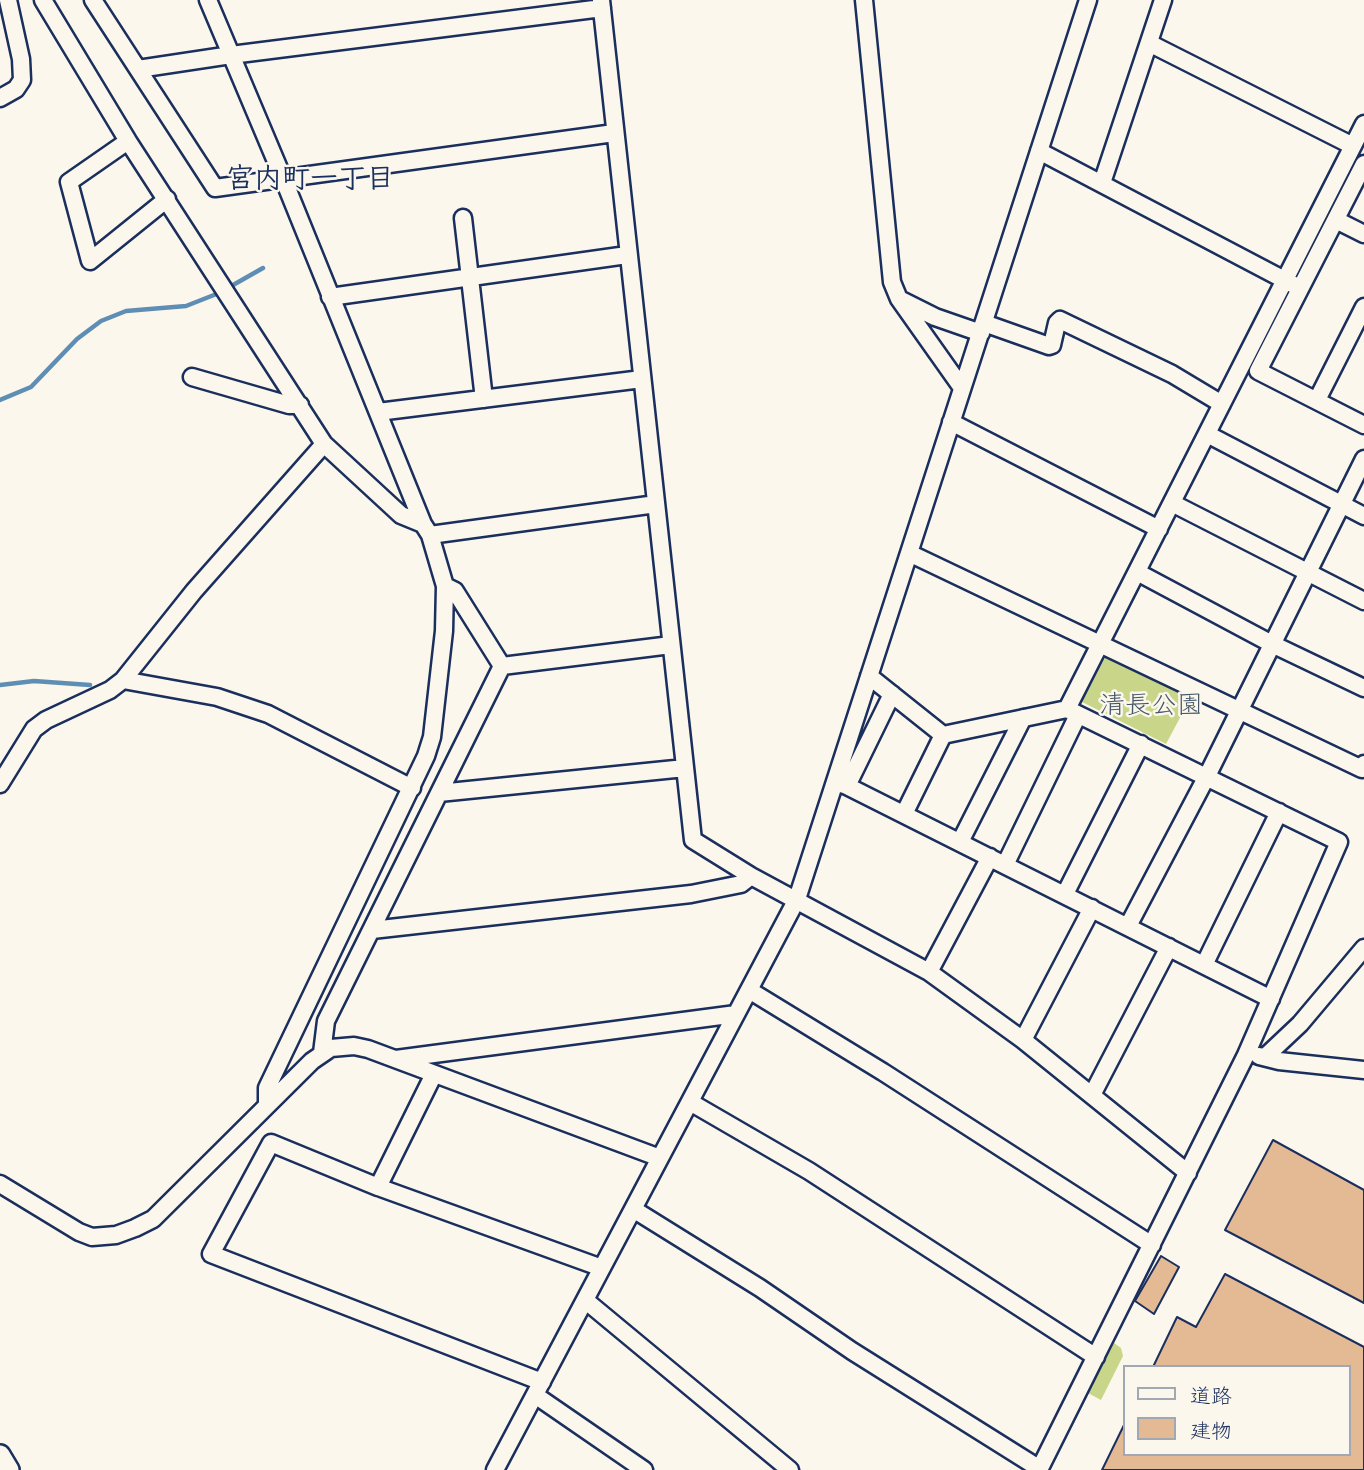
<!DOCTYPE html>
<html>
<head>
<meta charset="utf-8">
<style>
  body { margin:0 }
  #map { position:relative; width:1364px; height:1470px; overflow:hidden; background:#fbf7ec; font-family:Itim,"Klee One",sans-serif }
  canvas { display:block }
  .legend { position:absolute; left:1123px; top:1365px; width:228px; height:91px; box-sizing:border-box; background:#fbf7ec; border:2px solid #a1a7b3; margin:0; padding:9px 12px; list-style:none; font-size:21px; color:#1b2f5e }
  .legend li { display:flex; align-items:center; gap:14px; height:35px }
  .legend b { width:35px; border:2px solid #a1a7b3 }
</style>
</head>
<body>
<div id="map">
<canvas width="1364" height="1470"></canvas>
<ul class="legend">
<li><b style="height:9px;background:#fbf7ec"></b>道路</li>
<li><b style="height:19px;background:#e4ba94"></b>建物</li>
</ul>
</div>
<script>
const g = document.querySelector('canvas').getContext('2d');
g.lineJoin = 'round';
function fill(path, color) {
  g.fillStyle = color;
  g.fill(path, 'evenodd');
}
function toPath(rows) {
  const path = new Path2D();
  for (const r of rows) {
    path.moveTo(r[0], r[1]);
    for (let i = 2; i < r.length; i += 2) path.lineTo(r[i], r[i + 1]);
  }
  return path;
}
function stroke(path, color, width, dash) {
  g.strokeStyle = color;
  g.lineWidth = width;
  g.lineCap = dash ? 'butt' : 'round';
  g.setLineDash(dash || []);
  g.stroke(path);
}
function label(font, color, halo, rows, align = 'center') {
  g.font = font + ' Itim,"Klee One",sans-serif';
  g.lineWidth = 5;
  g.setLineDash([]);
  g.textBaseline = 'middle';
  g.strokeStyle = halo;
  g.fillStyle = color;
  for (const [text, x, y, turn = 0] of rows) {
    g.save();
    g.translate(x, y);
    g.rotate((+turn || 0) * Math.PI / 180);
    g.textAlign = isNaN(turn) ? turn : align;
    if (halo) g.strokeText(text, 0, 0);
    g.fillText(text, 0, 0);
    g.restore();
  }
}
const green = toPath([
  [1107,654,1191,697,1166,744,1082,702],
  [1114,1343,1121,1348,1123,1356,1101,1400,1088,1393]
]);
const stream = toPath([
  [0,400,31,387,77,339,101,321,126,311,186,306,219,293,263,268],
  [0,685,34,681,90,685]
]);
const building = toPath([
  [1273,1140,1364,1190,1364,1303,1225,1230,1273,1140],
  [1161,1256,1179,1267,1154,1314,1135,1301,1161,1256],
  [1225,1274,1364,1347,1364,1470,1102,1470,1124,1425,1124,1454,1348,1454,1348,1367,1153,1367,1177,1317,1196,1327,1225,1274]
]);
const minor = toPath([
  [43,0,128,141,324,444,401,515,423,524],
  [93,0,215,188,614,133],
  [208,0,283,178,423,524,430,535,445,586,444,631,432,737,426,756,267,1088,267,1104],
  [601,0,693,840,751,876,929,972,1023,1040,1188,1173],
  [864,0,892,282,899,299,962,388],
  [1149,43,1353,146],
  [138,69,231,55,602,8],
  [0,98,16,89,22,80,21,59,8,0],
  [128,141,69,182,90,261,167,199],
  [1039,151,1294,285],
  [1364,164,1258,371,1364,425],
  [1102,183,1163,0],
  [463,218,484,399],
  [1336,220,1364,234],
  [330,297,627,255],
  [901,300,935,317,981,333],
  [984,323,1049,346,1052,345,1057,323,1060,320,1172,374,1222,404],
  [192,377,289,405,300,405],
  [1317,400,1364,307],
  [378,412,642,379],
  [951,422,1159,529],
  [1207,434,1364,516],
  [1172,503,1364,601],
  [430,535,656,504],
  [909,553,1362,769,1364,764],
  [1137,572,1272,644,1364,688],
  [445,586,455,591,502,666,671,645],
  [869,676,943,735,1067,709,1339,842,1246,1055,1039,1470],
  [123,680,217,697,268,714,412,788],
  [1067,709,1364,124],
  [835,782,847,786,1271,999],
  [0,784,34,729,46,720,110,690,123,680,194,591,324,444],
  [847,786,892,694],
  [439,793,685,768],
  [904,814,943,735],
  [960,842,1023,718],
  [1005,865,1078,715],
  [1065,894,1141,744],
  [1128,926,1207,776,1364,459],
  [372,930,691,894,741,884,751,876],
  [1204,965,1279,812],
  [929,972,990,857],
  [749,990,883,1072,1152,1245],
  [1023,1040,1092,908],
  [322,1053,326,1021,502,666],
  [1259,1056,1279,1061,1364,1070],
  [1265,1057,1300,1024,1364,948],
  [396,1059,736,1014],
  [1092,1095,1169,947],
  [690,1102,809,1171,1096,1357],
  [0,1184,79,1232,92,1237,116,1235,135,1228,153,1219,312,1061,331,1048,354,1046,368,1049,660,1158],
  [378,1187,434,1074],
  [633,1209,760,1288,852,1351,1040,1469],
  [585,1300,790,1470],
  [542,1382,211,1254,271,1143,378,1187,602,1268],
  [535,1395,644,1470],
  [495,1470,797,899,1088,0]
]);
const major = toPath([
  [0,1455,9,1470]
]);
const parkNames = [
  ["清長公園",1151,706]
];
const neighbourhoodNames = [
  ["宮内町一丁目",310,180]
];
fill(green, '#c9d588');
stroke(stream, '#5f8eb4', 4.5);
fill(building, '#e4ba94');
stroke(building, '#1b2f5e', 2);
stroke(minor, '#1b2f5e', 21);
stroke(major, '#1b2f5e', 24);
stroke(minor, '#fbf7ec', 16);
stroke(major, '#fbf7ec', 19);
label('26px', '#465868', '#fbf7ec', parkNames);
label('bold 28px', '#1b2f5e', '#fbf7ec', neighbourhoodNames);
</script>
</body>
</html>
